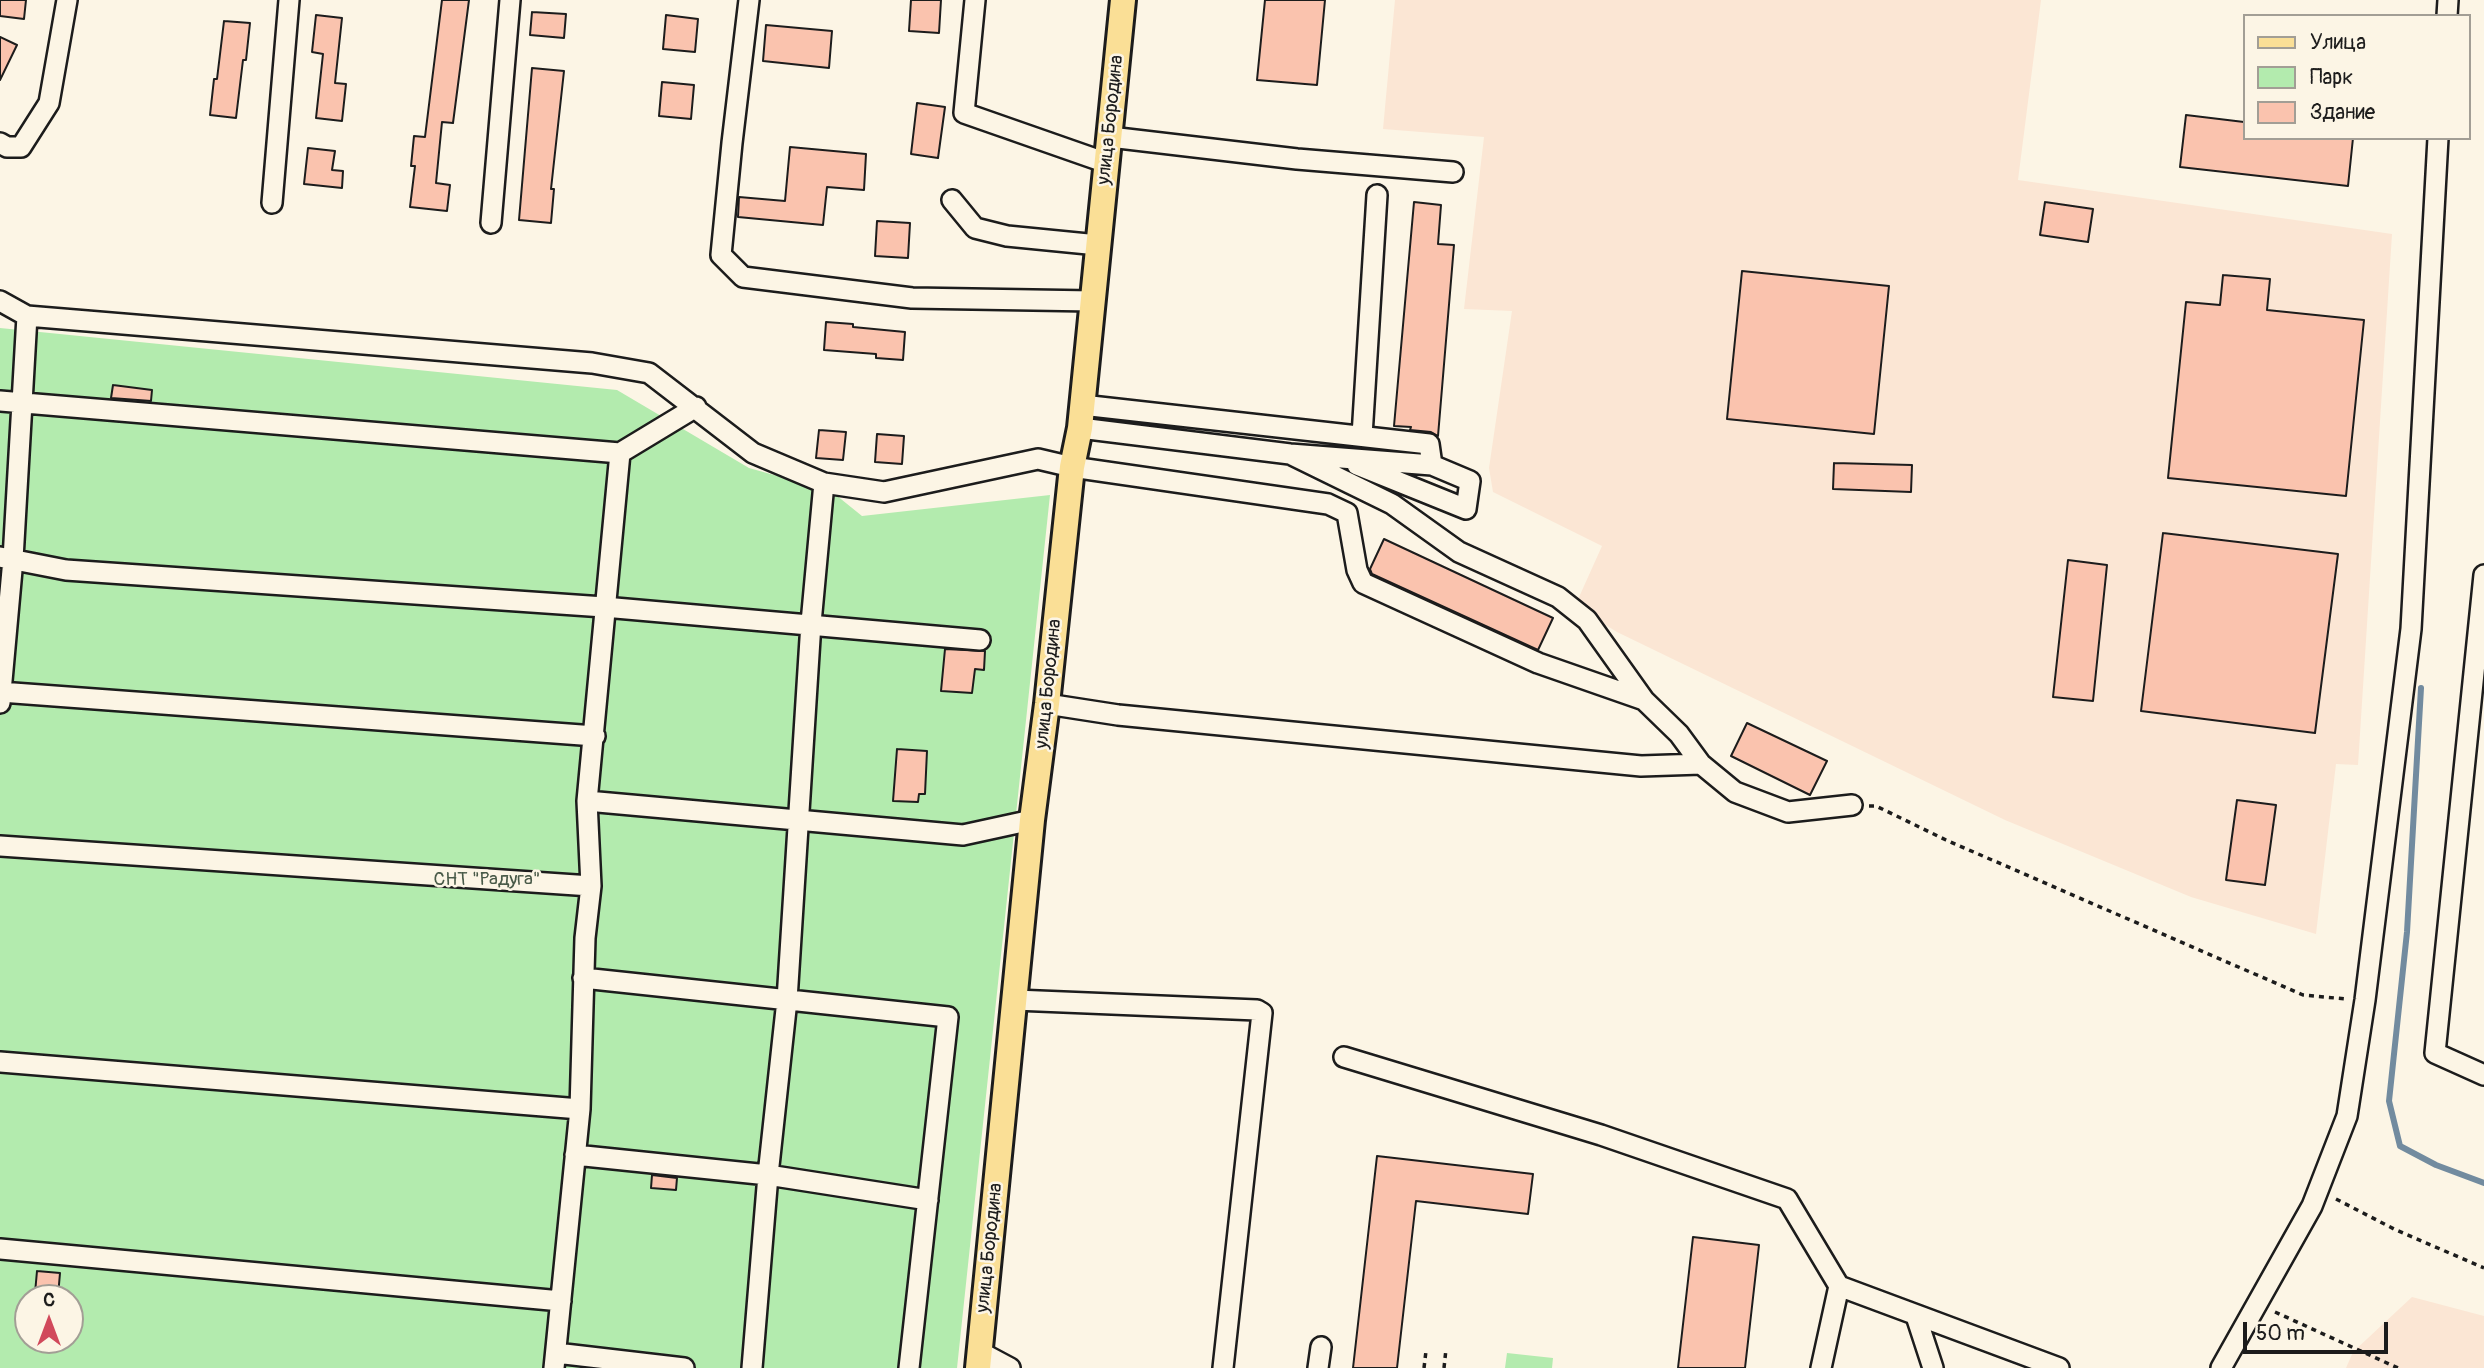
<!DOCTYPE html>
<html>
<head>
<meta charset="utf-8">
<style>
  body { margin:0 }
  #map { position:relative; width:2484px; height:1368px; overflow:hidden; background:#fcf5e5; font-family:Pangolin,sans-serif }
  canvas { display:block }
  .legend { position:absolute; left:2243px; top:14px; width:228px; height:126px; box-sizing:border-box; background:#fcf5e5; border:2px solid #a29e95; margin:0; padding:9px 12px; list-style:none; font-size:21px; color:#1c1c1c }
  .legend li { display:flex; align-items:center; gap:14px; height:35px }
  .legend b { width:35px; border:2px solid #a29e95 }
  .north { position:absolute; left:14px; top:1284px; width:70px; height:70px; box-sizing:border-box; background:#fcf5e5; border:2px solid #a29e95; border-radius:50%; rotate:0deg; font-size:19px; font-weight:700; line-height:28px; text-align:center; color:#1c1c1c }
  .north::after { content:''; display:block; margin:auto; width:24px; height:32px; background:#d1495b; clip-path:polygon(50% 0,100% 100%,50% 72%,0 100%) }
  .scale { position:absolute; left:2243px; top:1322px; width:145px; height:32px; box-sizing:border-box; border:4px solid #1c1c1c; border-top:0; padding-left:9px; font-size:21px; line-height:24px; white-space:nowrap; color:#1c1c1c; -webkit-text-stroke:5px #fcf5e5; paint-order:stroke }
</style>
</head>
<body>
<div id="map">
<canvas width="2484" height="1368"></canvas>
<ul class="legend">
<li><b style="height:9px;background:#fadf96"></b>Улица</li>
<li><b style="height:19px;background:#b3ebae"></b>Парк</li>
<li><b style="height:19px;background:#fac3ae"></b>Здание</li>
</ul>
<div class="north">С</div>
<div class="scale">50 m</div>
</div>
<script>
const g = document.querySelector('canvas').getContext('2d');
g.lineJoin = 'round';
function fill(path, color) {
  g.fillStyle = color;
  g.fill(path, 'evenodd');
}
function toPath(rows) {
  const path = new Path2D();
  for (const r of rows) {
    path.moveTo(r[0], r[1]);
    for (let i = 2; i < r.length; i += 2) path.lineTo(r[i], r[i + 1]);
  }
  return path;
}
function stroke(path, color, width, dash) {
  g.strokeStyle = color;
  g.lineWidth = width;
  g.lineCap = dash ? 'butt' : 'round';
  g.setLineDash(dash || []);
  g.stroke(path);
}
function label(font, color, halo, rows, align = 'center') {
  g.font = font + ' Pangolin,sans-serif';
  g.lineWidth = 5;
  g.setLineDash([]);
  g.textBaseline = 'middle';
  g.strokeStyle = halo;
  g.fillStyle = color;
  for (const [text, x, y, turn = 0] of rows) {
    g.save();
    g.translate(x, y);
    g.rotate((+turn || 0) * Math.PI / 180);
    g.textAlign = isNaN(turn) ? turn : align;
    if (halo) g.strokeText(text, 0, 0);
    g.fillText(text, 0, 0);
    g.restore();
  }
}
const built = toPath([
  [1395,0,2041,0,2018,180,2392,234,2358,765,2336,764,2316,934,2191,897,2005,820,1617,632,1575,606,1602,546,1493,492,1489,468,1512,311,1464,309,1484,137,1383,129],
  [2412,1297,2484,1316,2484,1368,2346,1368,2353,1352]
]);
const green = toPath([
  [0,328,617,390,749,468,831,491,862,516,1050,495,957,1368,0,1368],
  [28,1298,70,1298,70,1340,28,1340],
  [1507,1353,1553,1358,1552,1368,1505,1368]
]);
const stream = toPath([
  [2421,688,2407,932,2389,1101,2400,1146,2436,1165,2484,1183]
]);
const building = toPath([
  [0,0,26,0,24,19,0,16,0,0],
  [442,0,469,0,453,123,442,122,436,183,450,185,447,211,410,207,415,166,411,166,414,136,425,137,442,0],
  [911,0,941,0,939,33,909,31,911,0],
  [1265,0,1325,0,1317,85,1257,80,1265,0],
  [532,12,566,14,564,38,530,35,532,12],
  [316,15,342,18,335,83,346,84,342,121,316,118,323,54,312,52,316,15],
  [666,15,698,19,695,52,663,49,666,15],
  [224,21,250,23,246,60,243,60,236,118,210,115,214,79,217,79,224,21],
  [766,25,832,31,829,68,763,61,766,25],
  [0,37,17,45,0,80,0,37],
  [532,68,564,71,551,189,554,189,551,223,519,220,532,68],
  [662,82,694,85,691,119,659,116,662,82],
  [917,103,945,107,938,158,911,154,917,103],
  [2186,115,2244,122,2244,138,2353,138,2348,186,2180,167,2186,115],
  [790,147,866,154,864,190,827,187,823,225,738,217,739,197,785,201,790,147],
  [308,148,335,151,332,170,343,171,342,188,304,184,308,148],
  [1414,202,1441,205,1438,244,1454,245,1438,436,1431,432,1410,430,1411,427,1394,426,1414,202],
  [2045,202,2093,209,2088,242,2040,235,2045,202],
  [877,221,910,223,908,258,875,256,877,221],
  [1742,271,1889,286,1874,434,1727,419,1742,271],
  [2223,275,2270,279,2267,310,2364,320,2346,496,2168,478,2186,302,2220,305,2223,275],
  [826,322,853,324,853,327,905,332,903,360,876,358,876,354,824,350,826,322],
  [113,385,152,390,151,401,111,398,113,385],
  [819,430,846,432,843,460,816,458,819,430],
  [877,434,904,436,902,464,875,462,877,434],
  [1834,463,1912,465,1911,492,1833,489,1834,463],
  [2163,533,2338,554,2315,733,2141,711,2163,533],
  [1384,539,1553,618,1538,650,1372,574,1370,569,1384,539],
  [2068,560,2107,565,2093,701,2053,697,2068,560],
  [945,649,985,651,984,670,975,669,972,693,941,691,945,649],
  [1747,723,1827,761,1810,795,1731,756,1747,723],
  [897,749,927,751,925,794,919,794,918,802,893,801,897,749],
  [2237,800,2276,805,2265,885,2226,880,2237,800],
  [1377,1156,1533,1174,1528,1214,1416,1201,1397,1368,1353,1368,1377,1156],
  [652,1175,677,1178,676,1190,651,1188,652,1175],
  [1693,1237,1759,1245,1745,1368,1678,1368,1693,1237],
  [37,1271,60,1273,58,1296,35,1293,37,1271]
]);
const path = toPath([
  [1869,806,1876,806,1946,840,2303,995,2346,999],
  [2336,1199,2394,1229,2484,1268],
  [2275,1312,2398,1368],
  [1424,1368,1426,1351],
  [1444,1368,1446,1349]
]);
const minor = toPath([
  [749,0,732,143,721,255,743,277,912,298,1093,301],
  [975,0,964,113,1107,163],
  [2447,16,2448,0],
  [1110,137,1297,159,1453,172],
  [0,143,7,147,21,147,49,103,67,0],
  [952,200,975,228,1007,236,1098,245],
  [272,203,289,0],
  [491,223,510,0],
  [0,301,27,316,592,363,649,373,753,453,824,483,884,492,1038,459,1072,467,1328,504,1347,513,1357,570,1363,583,1538,663,1644,700,1587,620,1558,597,1459,552,1392,504,1290,454],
  [0,401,620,453,696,407],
  [1080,428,1290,454,1432,465,1429,444,1082,405],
  [1362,436,1377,195],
  [1357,465,1466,509,1470,481,1432,465],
  [0,557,66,570,604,607,980,640],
  [2484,575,2435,1053,2484,1075],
  [0,692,595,736],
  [1644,700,1679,734,1701,764],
  [0,703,13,559,27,316],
  [1047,704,1118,715,1641,766,1701,764,1735,792,1788,812,1852,805],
  [587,801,963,835,1032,820],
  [0,846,591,886],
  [583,978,948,1017,909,1368],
  [1015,1000,1257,1010,1262,1013,1223,1368],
  [1344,1057,1601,1135,1787,1199,1839,1286,2059,1368],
  [0,1062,580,1109],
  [575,1155,768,1175,928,1200],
  [0,1249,561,1301],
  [1916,1316,1933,1368],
  [980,1352,1010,1368],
  [556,1353,684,1368],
  [554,1368,580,1109,585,938,591,886,587,801,620,453],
  [752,1368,768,1175,787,1000,811,623,824,483],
  [1318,1368,1321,1347],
  [1821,1368,1839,1286],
  [2221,1368,2312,1206,2347,1116,2365,1000,2411,629,2438,138]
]);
const major = toPath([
  [978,1368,1032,820,1047,704,1072,467,1080,428,1123,0]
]);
const streetNames = [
  ["улица Бородина",1111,120,-84],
  ["улица Бородина",1049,684,-84],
  ["улица Бородина",990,1248,-84]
];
const parkNames = [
  ["СНТ \"Радуга\"",487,880]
];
fill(built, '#fbe6d4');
fill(green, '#b3ebae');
stroke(stream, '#728b9f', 6);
fill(building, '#fac3ae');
stroke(building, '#1c1c1c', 2);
stroke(minor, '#1c1c1c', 24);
stroke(major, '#1c1c1c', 30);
stroke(path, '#1c1c1c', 3.5, [5, 5]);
stroke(minor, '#fcf5e5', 19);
stroke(major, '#fadf96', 24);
label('19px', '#1c1c1c', '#fcf5e5', streetNames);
label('19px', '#495a48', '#fcf5e5', parkNames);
</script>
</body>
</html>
